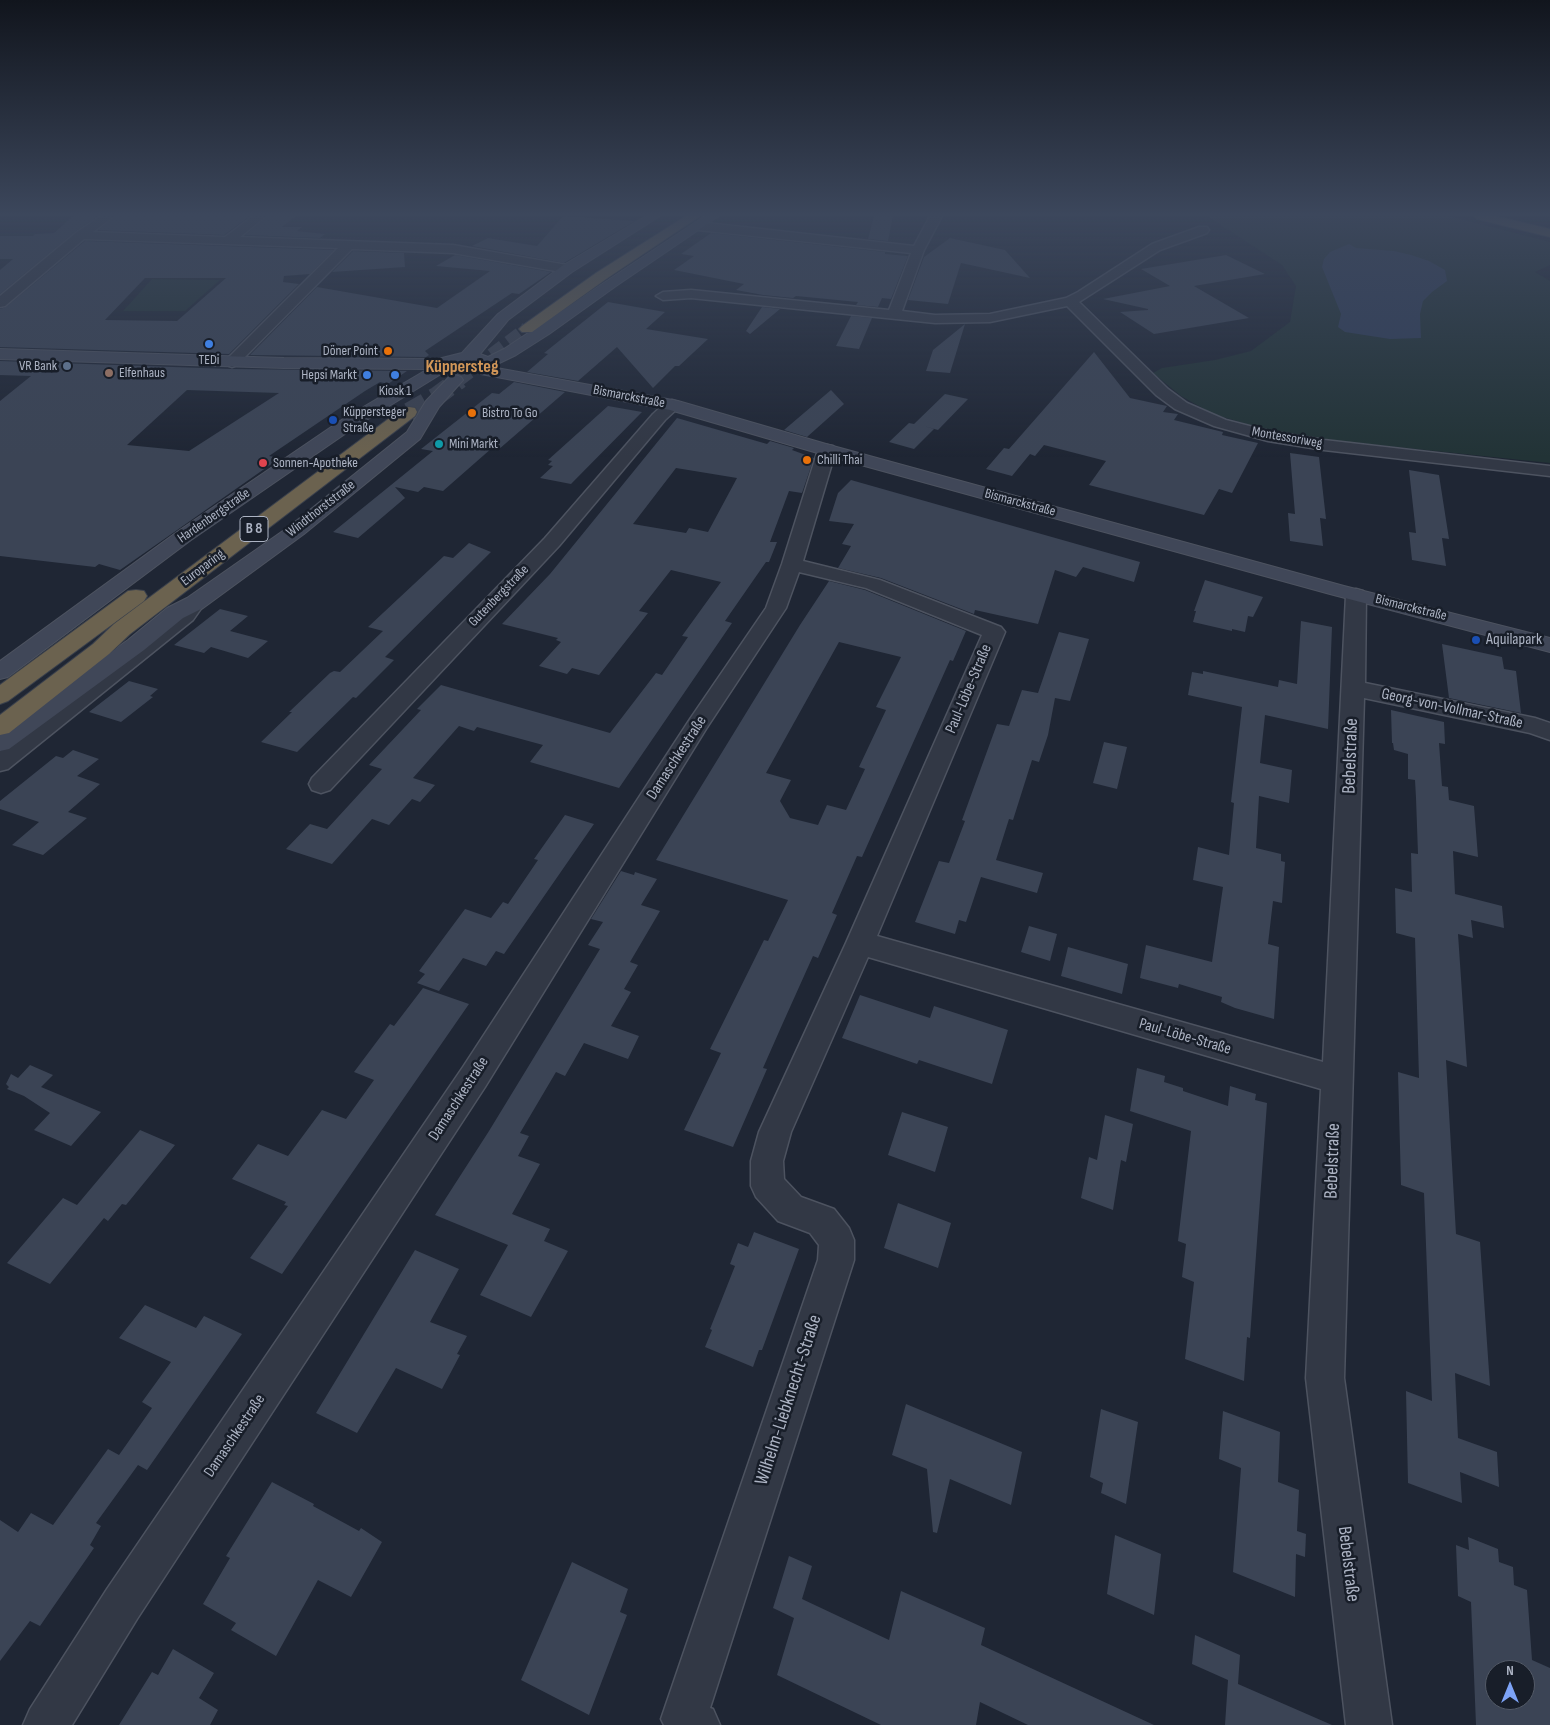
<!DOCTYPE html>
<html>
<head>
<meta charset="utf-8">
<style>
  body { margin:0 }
  #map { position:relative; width:1550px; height:1725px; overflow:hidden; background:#1f2634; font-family:"Sofia Sans Condensed",sans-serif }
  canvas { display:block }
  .north { position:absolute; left:1485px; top:1660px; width:50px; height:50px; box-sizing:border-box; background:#181e29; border:1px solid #535a67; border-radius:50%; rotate:0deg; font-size:14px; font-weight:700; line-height:20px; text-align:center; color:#acb3c3 }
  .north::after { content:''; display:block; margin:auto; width:18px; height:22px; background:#7da3f6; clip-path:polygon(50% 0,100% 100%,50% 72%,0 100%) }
</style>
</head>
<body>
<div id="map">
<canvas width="1550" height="1725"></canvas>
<div class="north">N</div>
</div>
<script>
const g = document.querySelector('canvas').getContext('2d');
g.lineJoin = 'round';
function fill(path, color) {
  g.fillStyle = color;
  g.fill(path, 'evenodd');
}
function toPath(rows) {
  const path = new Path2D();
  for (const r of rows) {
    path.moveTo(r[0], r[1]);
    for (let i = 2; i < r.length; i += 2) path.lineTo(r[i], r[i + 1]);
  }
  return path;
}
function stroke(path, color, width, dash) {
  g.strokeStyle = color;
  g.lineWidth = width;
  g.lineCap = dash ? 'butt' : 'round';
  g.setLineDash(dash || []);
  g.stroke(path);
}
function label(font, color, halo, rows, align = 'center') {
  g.font = font + ' "Sofia Sans Condensed",sans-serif';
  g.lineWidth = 5;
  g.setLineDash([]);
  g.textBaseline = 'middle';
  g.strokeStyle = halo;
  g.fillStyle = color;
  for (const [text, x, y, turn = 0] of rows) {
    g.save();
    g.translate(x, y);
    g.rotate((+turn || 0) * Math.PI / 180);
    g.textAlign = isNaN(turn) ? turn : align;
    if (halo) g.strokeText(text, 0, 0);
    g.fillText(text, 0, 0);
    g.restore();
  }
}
const green = toPath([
  [1207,216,1449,216,1550,242,1550,265,1535,272,1550,281,1550,463,1301,437,1253,426,1213,414,1181,396,1153,373,1162,368,1215,360,1251,351,1290,322,1296,286,1282,265],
  [152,279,220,280,185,311,123,311],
  [462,362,473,364,476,368,463,375,453,374,447,371,447,369,452,365]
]);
const water = toPath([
  [1349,244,1356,248,1394,251,1411,255,1429,261,1445,270,1447,281,1432,292,1423,301,1420,314,1421,338,1390,339,1345,332,1338,327,1341,314,1322,267,1324,259,1330,252]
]);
const building = toPath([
  [73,216,98,216,76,231,0,294,0,270,13,259,0,259,0,236,33,236,35,234,54,233],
  [116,216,250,216,224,235,98,230],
  [268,216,296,216,282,227,302,227,297,231,325,234,320,238,245,235],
  [563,216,635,221,564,263,472,246,488,238,537,246],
  [874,216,893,216,888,241,868,239],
  [711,233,885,252,885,254,908,256,891,299,882,298,878,307,856,305,858,302,796,296,793,298,763,295,736,290,744,284,674,270,694,256,681,254],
  [950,238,1005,250,1030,278,961,263,948,304,908,300,924,257],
  [85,241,334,250,310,274,284,276,283,282,299,284,229,354,0,347,0,309,6,307],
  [145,278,226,278,177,321,105,320],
  [353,251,404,253,405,267,332,272],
  [455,255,551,272,519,294,512,293,425,351,429,355,426,357,250,355,317,287,437,308,490,271,436,266],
  [1226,255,1265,274,1194,286,1249,318,1154,334,1120,312,1148,310,1148,309,1103,299,1170,286,1141,269],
  [608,302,665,312,646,329,708,339,679,366,675,366,653,388,617,347,578,381,527,372,548,354,544,353],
  [762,307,780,309,750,334,746,331],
  [851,316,872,318,859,349,836,346],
  [965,324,950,373,926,371,933,350],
  [1094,352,1130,398,1167,406,1163,412,1178,414,1174,420,1223,432,1222,435,1258,443,1232,493,1219,489,1204,515,1089,485,1106,461,1044,445,1035,456,1030,454,1012,476,986,469,1004,448,1009,449],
  [0,361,231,369,407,371,388,384,380,382,365,391,269,456,280,458,120,570,99,564,95,567,0,556,0,401,31,376,0,375],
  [187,390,279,393,189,451,127,445],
  [514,382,565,392,498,450,492,448,443,491,424,487,418,492,395,487,405,498,358,538,333,532,433,451,421,449,492,393,499,394],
  [831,390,844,404,807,437,784,430],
  [945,394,968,399,938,430,924,426,934,429,914,449,889,442,909,423,914,424],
  [608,406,642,412,571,484,540,478,553,466,548,465,552,461,548,460],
  [677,418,767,444,770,441,794,448,792,450,814,458,802,493,789,491,770,542,777,542,769,562,766,562,725,621,732,623,619,788,530,762,543,745,477,727,474,731,459,726,413,778,435,785,420,802,412,799,389,825,372,819,332,864,286,849,310,824,327,829,382,769,369,765,421,710,417,709,441,685,610,733,656,673,662,675,688,637,682,636,721,582,671,570,639,611,648,613,599,675,572,668,567,674,539,666,561,642,556,640,558,638,502,624,550,574],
  [676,468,737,478,708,532,689,528,686,533,633,524],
  [1290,453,1319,457,1326,519,1320,518,1323,546,1290,541,1288,513,1295,514],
  [1409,470,1439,475,1449,539,1442,538,1446,566,1412,560,1409,532,1416,533],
  [851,480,1140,562,1134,582,1083,567,1076,577,1055,570,1038,624,975,610,974,614,881,578,838,568,851,546,842,544,854,524,829,521,838,493],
  [469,543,491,552,385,657,394,660,356,698,353,697,297,752,261,742,292,712,289,712,330,673,334,671,340,672,383,631,368,627,444,556,453,558],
  [1205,580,1263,597,1253,617,1248,616,1245,632,1232,629,1232,631,1193,622,1196,611,1194,611],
  [829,581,865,590,966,631,953,661,950,660,862,857,857,856,832,913,837,915,818,958,813,956,782,1025,763,1068,767,1069,733,1147,684,1130,721,1053,710,1049,764,940,768,941,788,900,656,860,800,625],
  [839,642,901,657,876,707,886,710,859,767,865,769,846,810,827,805,818,825,790,818,780,801,791,780,766,773],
  [220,609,248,616,230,631,268,641,248,658,211,647,204,653,174,645],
  [1301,621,1332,627,1328,729,1265,715,1260,763,1292,770,1289,803,1259,796,1256,848,1281,854,1281,861,1285,862,1282,903,1273,901,1268,944,1279,947,1274,1019,1235,1008,1221,1002,1222,997,1179,984,1178,988,1140,978,1146,945,1212,962,1223,887,1193,880,1198,847,1229,855,1234,803,1231,802,1242,707,1188,695,1192,672,1203,674,1203,671,1278,687,1279,680,1297,684],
  [1059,632,1089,639,1070,701,1055,698,1048,735,1039,762,1032,760,1013,820,1009,819,996,860,1043,873,1037,893,981,877,966,922,959,920,955,934,915,922,939,861,949,863,965,821,962,820,997,724,1009,726,1022,690,1038,693],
  [1442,644,1502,657,1504,669,1516,671,1521,713,1449,698],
  [129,681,158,689,150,696,153,697,121,722,89,712],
  [1391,710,1444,722,1445,744,1439,743,1442,786,1448,787,1449,800,1474,806,1478,857,1453,851,1455,894,1502,906,1504,928,1471,920,1473,938,1458,934,1467,1067,1446,1060,1456,1234,1480,1242,1490,1386,1455,1373,1458,1438,1497,1452,1499,1487,1460,1472,1462,1503,1408,1483,1406,1391,1432,1401,1424,1193,1401,1185,1398,1072,1419,1078,1415,938,1396,933,1395,888,1412,892,1411,853,1418,854,1416,798,1415,780,1408,779,1408,754,1394,750,1393,743,1392,743],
  [1104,742,1127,747,1117,789,1093,783],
  [73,750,99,759,77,776,100,784,68,812,87,818,43,855,12,845,39,822,0,809,0,801,56,756,63,758],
  [565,815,594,824,504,954,496,951,486,966,463,958,439,991,417,983,425,974,419,971,465,909,491,918,503,902,508,904,538,860,534,859],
  [621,871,634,875,635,872,657,879,641,905,660,911,630,962,638,965,624,989,631,992,611,1026,639,1036,628,1059,584,1043,565,1076,556,1072,520,1133,529,1136,518,1156,540,1164,512,1214,550,1229,544,1241,568,1251,531,1317,480,1295,508,1245,435,1215,489,1131,600,949,588,945,603,922,591,919],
  [1029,926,1057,934,1050,961,1021,952],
  [1068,947,1128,964,1122,994,1061,976],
  [423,988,469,1004,282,1274,250,1258,288,1206,284,1205,286,1202,232,1179,258,1144,288,1156,322,1110,346,1119,374,1080,354,1072,390,1024,394,1026],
  [860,995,930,1018,934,1006,1008,1030,992,1084,919,1060,917,1064,842,1038],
  [30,1065,53,1075,41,1087,101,1112,71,1146,34,1130,50,1113,24,1096,7,1089,9,1087,6,1084,11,1074,18,1078],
  [1137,1068,1165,1076,1164,1082,1183,1088,1183,1091,1228,1106,1230,1086,1256,1094,1255,1100,1267,1103,1250,1338,1247,1337,1244,1381,1185,1359,1194,1282,1182,1277,1186,1244,1178,1241,1191,1131,1130,1111],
  [902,1112,948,1127,935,1172,888,1155],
  [1105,1115,1133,1124,1126,1162,1121,1160,1113,1210,1081,1198,1089,1157,1097,1160],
  [140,1130,175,1145,126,1205,122,1204,108,1221,104,1218,50,1284,7,1263,63,1198,77,1205],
  [898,1203,951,1223,938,1268,884,1248],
  [754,1232,799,1249,762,1350,759,1350,753,1367,705,1347,712,1330,710,1329,735,1266,730,1264,738,1243,748,1247],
  [415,1250,459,1269,430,1322,467,1336,457,1354,460,1355,442,1389,396,1368,357,1433,316,1413],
  [145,1305,196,1328,204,1316,242,1334,147,1470,138,1465,96,1523,101,1526,90,1545,94,1548,40,1626,30,1621,0,1661,0,1520,18,1532,31,1513,53,1525,108,1449,119,1455,152,1408,142,1402,171,1362,119,1338],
  [906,1404,1022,1452,1011,1505,950,1479,937,1533,933,1532,927,1469,892,1455],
  [1101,1409,1138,1422,1126,1504,1101,1493,1103,1483,1090,1477],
  [1223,1411,1280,1432,1278,1482,1299,1490,1297,1531,1306,1534,1305,1557,1296,1554,1295,1597,1233,1572,1241,1468,1219,1459],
  [272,1482,314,1504,313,1506,359,1531,361,1528,382,1542,351,1597,318,1580,276,1656,231,1630,236,1623,203,1604,230,1558,226,1556],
  [1115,1535,1161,1554,1154,1615,1107,1594],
  [1468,1537,1498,1549,1499,1562,1513,1567,1514,1585,1527,1590,1532,1660,1550,1668,1550,1725,1476,1725,1471,1602,1458,1596,1456,1545,1469,1550],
  [1495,1670,1525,1670,1525,1700,1495,1700],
  [789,1556,812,1566,802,1599,889,1640,901,1591,985,1628,981,1645,1154,1725,1028,1725,980,1702,976,1725,881,1725,777,1675,794,1618,773,1608],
  [572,1562,628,1589,620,1612,627,1615,589,1715,521,1680],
  [1195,1635,1240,1655,1238,1684,1332,1725,1225,1725,1228,1680,1192,1664],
  [173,1649,214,1673,199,1698,218,1710,210,1725,119,1725,152,1672,158,1675]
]);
const highwayTunnelFar1 = toPath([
  [458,380,527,329]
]);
const highwayTunnel = toPath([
  [409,412,437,396,460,379]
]);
const street = toPath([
  [101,216,114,216,93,232,225,237,253,216,266,216,240,237,453,245,567,265,574,269,567,273,453,253,352,249,237,365,232,367,227,365,224,362,338,248,84,239,5,306,0,307,0,296,77,232,101,216],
  [930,216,942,216,924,250,902,311,935,315,990,314,1066,298,1078,292,1152,244,1199,227,1207,227,1209,230,1207,233,1160,250,1079,302,1168,389,1187,403,1226,420,1269,431,1324,440,1550,466,1550,476,1324,450,1268,441,1214,426,1175,409,1156,395,1067,306,990,322,935,323,691,298,663,300,656,296,663,292,691,290,889,310,911,253,698,230,692,226,698,222,914,246,930,216],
  [672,400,678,402,680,405,678,408,665,420,559,546,330,790,321,793,312,790,309,784,312,778,545,538,653,414,666,402,672,400],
  [827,445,833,446,836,450,803,561,880,580,1001,627,1005,632,877,936,1323,1062,1346,595,1349,591,1356,589,1363,591,1366,595,1365,683,1535,718,1550,723,1550,740,1530,733,1364,698,1344,1378,1392,1725,1346,1725,1306,1378,1321,1089,868,957,791,1132,783,1161,784,1179,801,1197,834,1209,849,1228,854,1240,854,1260,710,1708,713,1709,720,1725,664,1725,661,1719,818,1260,819,1245,810,1233,778,1221,756,1197,751,1186,751,1161,759,1132,846,943,982,635,866,588,799,572,786,608,706,729,485,1087,137,1619,72,1725,23,1725,30,1709,107,1589,463,1067,690,719,766,608,782,564,818,450,821,446,827,445],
  [195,597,202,599,205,603,193,620,8,769,0,771,0,751,179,612,188,599,195,597]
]);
const secondary = toPath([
  [646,216,660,216,572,272,508,320,480,354,488,357,504,349,705,216,719,216,616,286,549,334,516,355,491,367,678,401,833,446,1344,586,1550,638,1550,652,1330,594,821,454,670,410,481,374,479,371,484,367,467,362,446,367,441,374,355,427,191,540,8,677,0,679,0,661,177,532,343,419,428,369,284,368,0,359,0,349,284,358,438,359,462,353,498,314,562,266,646,216],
  [455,375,461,377,463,380,439,407,420,439,304,534,203,608,183,618,144,650,9,749,0,751,0,731,128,640,167,608,187,598,290,526,407,432,426,401,449,377,455,375]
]);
const highway = toPath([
  [686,216,700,216,606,279,532,332,522,332,519,329,522,326,596,273,686,216],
  [1475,216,1495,216,1550,229,1550,237,1477,219,1475,216],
  [409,407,415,408,417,412,415,416,130,634,109,654,9,733,0,735,0,715,93,644,114,624,403,408,409,407],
  [136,590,144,591,147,596,144,601,8,701,0,704,0,685,128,591,136,590]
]);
const markers = [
  [209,344,5,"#3f7fe0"],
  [388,351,5,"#e8710a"],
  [67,366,5,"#5c6f8a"],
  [109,373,5,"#8d6e63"],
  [367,375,5,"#3f7fe0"],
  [395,375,5,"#3f7fe0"],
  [472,413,5,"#e8710a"],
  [333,420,5,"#1a4fb4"],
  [439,444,5,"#0f9aa8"],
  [807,460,5,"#e8710a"],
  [263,463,5,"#e0444e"],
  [1476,640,5,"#1a4fb4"]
];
const farPoinames = [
  ["Döner Point",378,351,"right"],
  ["TEDi",209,360,"center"],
  ["VR Bank",57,366,"right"],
  ["Elfenhaus",119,373],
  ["Hepsi Markt",357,375,"right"],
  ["Kiosk 1",395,391,"center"],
  ["Küppersteger",343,412],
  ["Straße",343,428],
  ["Bistro To Go",482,413],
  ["Mini Markt",449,444],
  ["Chilli Thai",817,460],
  ["Sonnen-Apotheke",273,463]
];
const farStreetnames = [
  ["Bismarckstraße",629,397,11],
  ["Montessoriweg",1287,438,10],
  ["Bismarckstraße",1020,503,15],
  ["Windthorststraße",321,509,-38],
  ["Hardenbergstraße",214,516,-35],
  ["Europaring",203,568,-37],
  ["Gutenbergstraße",499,596,-46],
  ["Bismarckstraße",1411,608,14]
];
const shields = [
  [254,529,28]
];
const shieldNames = [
  ["B 8",254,529]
];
const poiNames = [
  ["Aquilapark",1486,640]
];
const streetNames = [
  ["Paul-Löbe-Straße",969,689,-67],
  ["Georg-von-Vollmar-Straße",1452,709,12],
  ["Damaschkestraße",677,758,-57],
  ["Paul-Löbe-Straße",1185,1037,16],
  ["Damaschkestraße",459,1099,-57],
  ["Damaschkestraße",235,1436,-56]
];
const farDistrictnames = [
  ["Küppersteg",462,367]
];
const nearStreetnames = [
  ["Bebelstraße",1351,756,-88],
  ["Bebelstraße",1333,1161,-88],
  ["Wilhelm-Liebknecht-Straße",789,1400,-72],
  ["Bebelstraße",1348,1564,83]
];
fill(green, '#223336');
fill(water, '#303e5a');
fill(building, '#3b4455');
stroke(highwayTunnelFar1, '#3b4251', 14, [14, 7]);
stroke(highwayTunnel, '#3b4251', 19, [19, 9]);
stroke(street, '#4d5360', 3);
stroke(secondary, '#4d5360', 2);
stroke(highway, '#3a404c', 2);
fill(street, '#323845');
fill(secondary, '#404758');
fill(highway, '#6b624f');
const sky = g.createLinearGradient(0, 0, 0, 457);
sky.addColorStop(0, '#11151d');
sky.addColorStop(0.47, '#3c475c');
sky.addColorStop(1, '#3c475c00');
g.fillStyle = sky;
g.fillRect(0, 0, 1550, 457);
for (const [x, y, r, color] of markers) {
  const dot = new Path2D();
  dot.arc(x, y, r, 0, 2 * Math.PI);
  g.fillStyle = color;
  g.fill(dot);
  stroke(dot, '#181e29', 2);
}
label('14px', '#acb3c3', '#181e29', farPoinames, 'left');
label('14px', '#acb3c3', '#181e29', farStreetnames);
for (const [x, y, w] of shields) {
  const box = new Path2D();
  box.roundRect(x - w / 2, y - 12.5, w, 25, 4);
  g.fillStyle = '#181e29';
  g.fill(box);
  stroke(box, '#acb3c3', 1);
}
label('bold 15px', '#acb3c3', null, shieldNames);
label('16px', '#acb3c3', '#181e29', poiNames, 'left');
label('16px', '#acb3c3', '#181e29', streetNames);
label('bold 18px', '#d19658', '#181e29', farDistrictnames);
label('19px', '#acb3c3', '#181e29', nearStreetnames);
</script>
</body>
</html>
